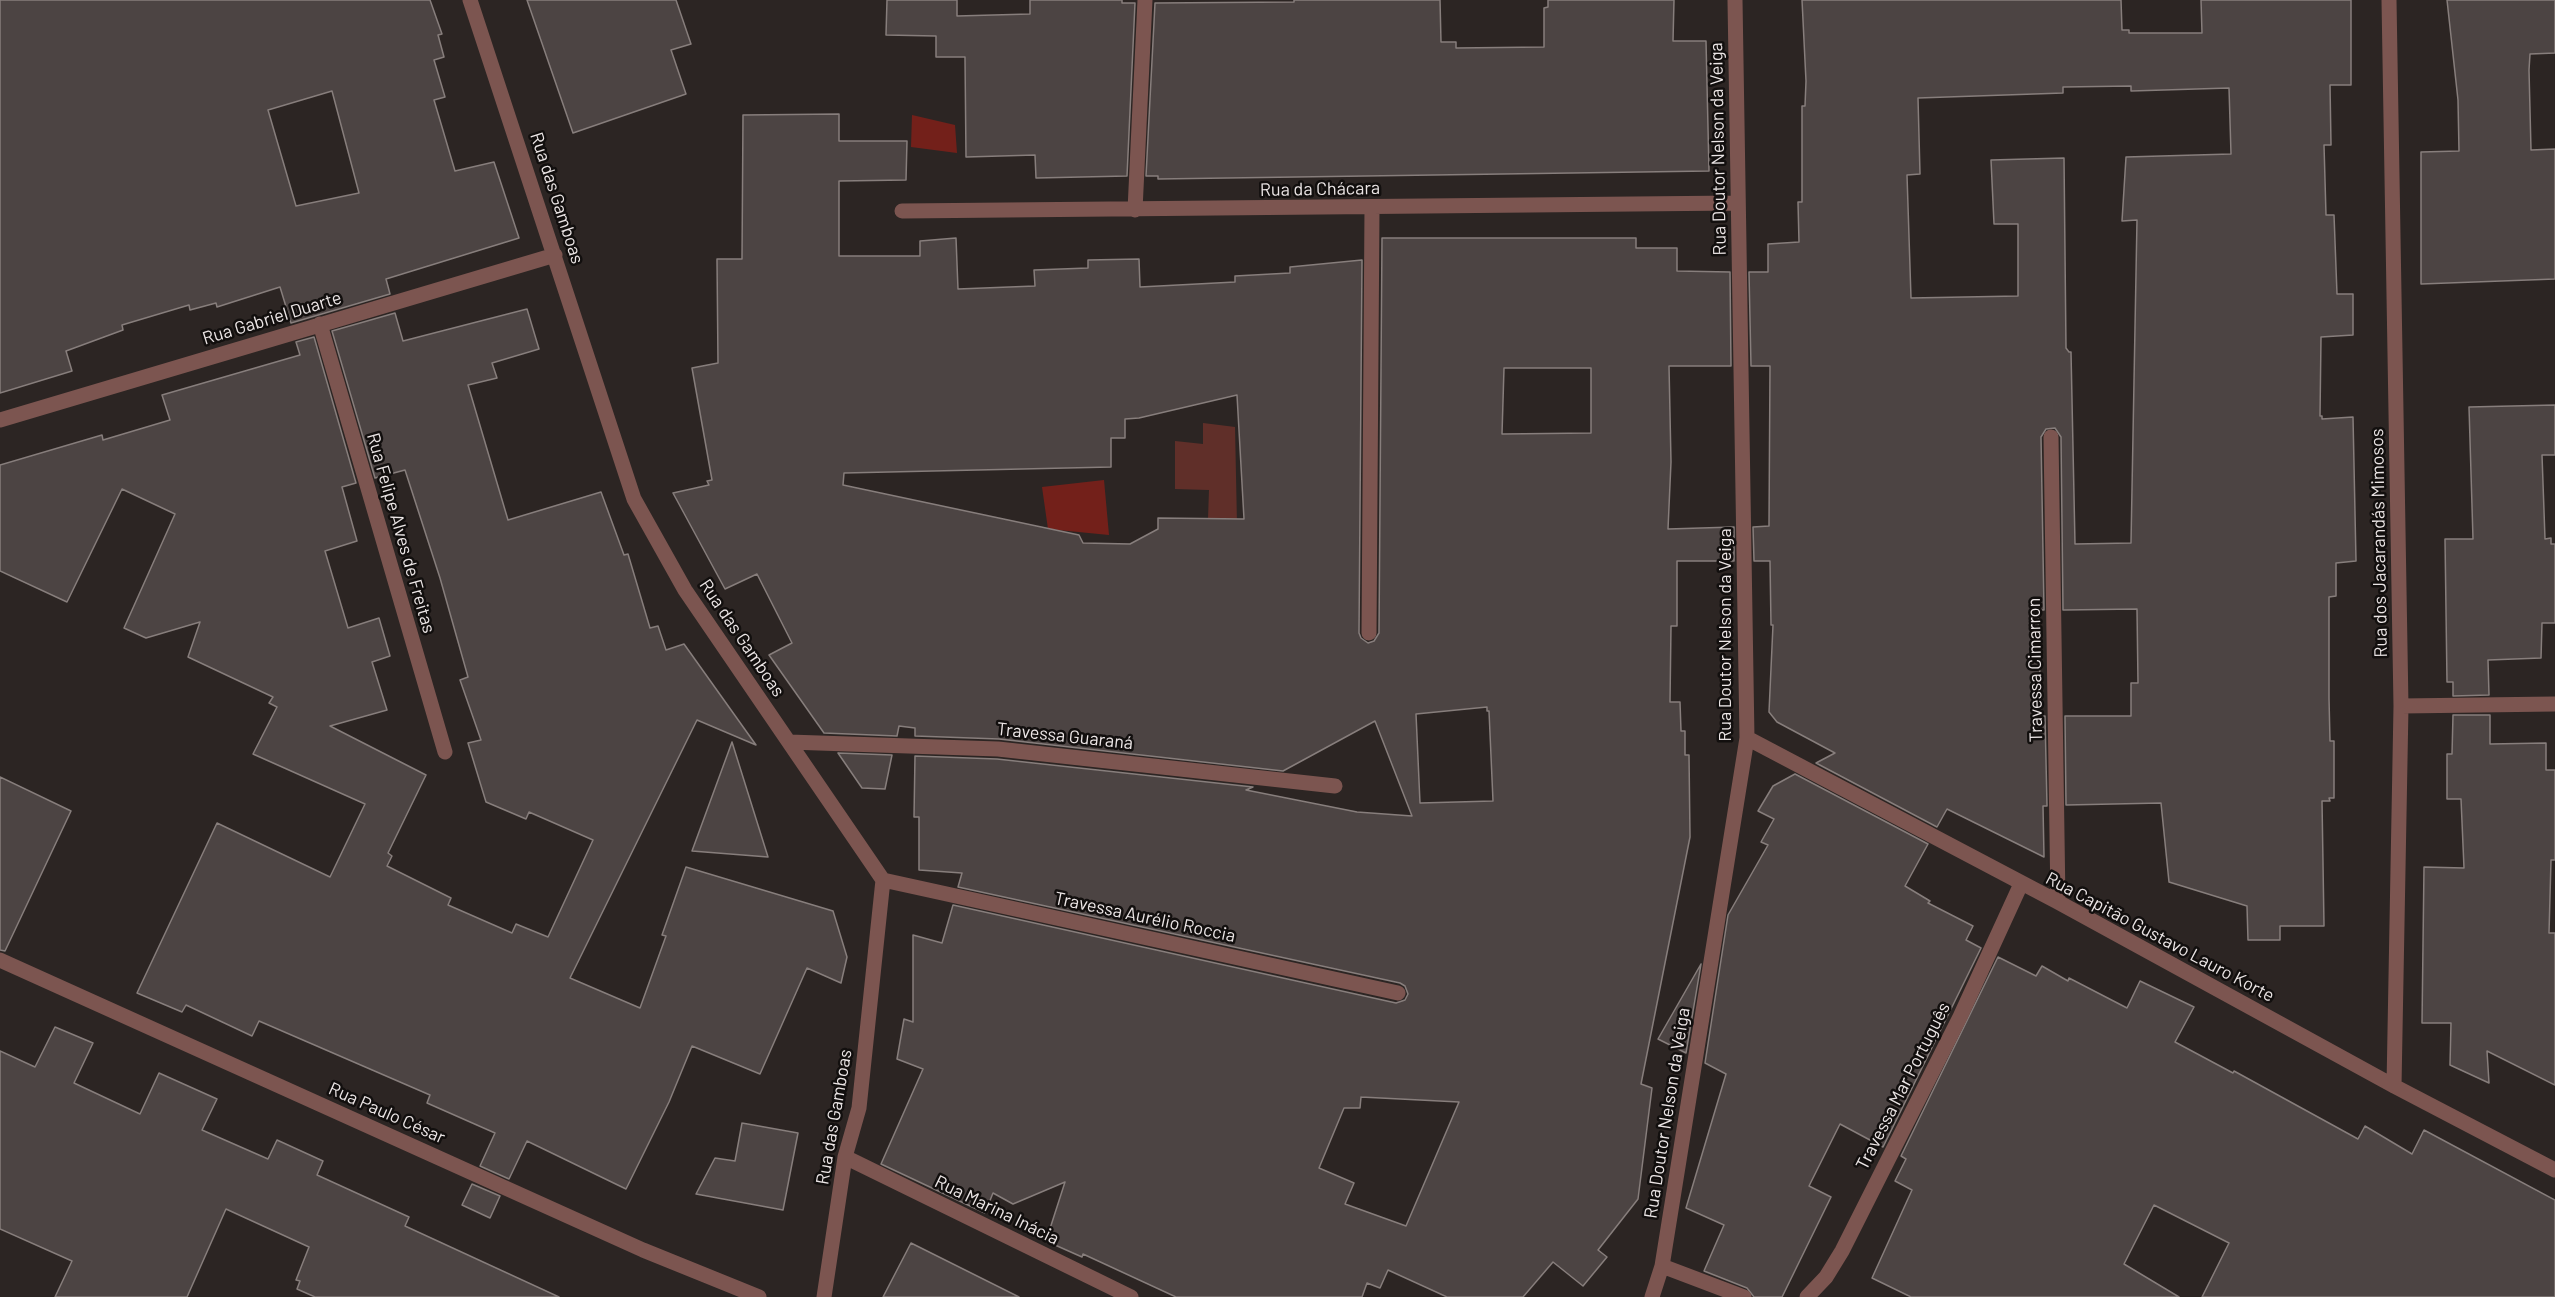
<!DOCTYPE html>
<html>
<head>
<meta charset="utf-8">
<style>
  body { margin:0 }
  canvas { display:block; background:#2c2523 }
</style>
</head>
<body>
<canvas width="2555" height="1297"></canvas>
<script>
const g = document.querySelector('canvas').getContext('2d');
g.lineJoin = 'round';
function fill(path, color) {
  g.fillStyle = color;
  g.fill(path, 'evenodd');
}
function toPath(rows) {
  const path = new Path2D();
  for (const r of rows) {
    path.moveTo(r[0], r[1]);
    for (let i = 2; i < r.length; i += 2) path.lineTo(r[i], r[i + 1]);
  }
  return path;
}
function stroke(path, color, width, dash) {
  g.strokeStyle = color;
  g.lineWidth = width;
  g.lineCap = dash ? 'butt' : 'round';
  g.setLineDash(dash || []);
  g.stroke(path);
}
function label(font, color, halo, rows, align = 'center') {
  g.font = font + ' Barlow,sans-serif';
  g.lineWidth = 5;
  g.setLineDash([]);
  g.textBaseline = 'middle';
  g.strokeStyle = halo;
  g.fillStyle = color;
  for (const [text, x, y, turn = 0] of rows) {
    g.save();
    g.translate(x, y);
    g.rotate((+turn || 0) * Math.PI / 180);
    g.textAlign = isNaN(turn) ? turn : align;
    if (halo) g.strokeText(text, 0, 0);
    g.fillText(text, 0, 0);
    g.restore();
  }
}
const green = toPath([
  [1203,423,1235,427,1237,525,1208,519,1209,490,1175,489,1175,441,1203,444]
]);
const water = toPath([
  [912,115,955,125,957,153,911,147],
  [1104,480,1109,535,1048,529,1042,487]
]);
const building = toPath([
  [0,0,430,0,442,34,438,35,444,57,434,60,445,97,434,100,455,171,494,162,519,238,386,279,390,294,291,323,280,287,217,307,216,303,190,310,189,305,122,325,123,330,66,351,72,371,0,393,0,0],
  [332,91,359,193,296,206,268,110,332,91],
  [527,0,676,0,691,44,671,50,686,94,573,133,527,0],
  [887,0,957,0,957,16,1030,14,1030,0,1122,0,1122,3,1135,3,1127,176,1036,178,1035,155,966,157,965,57,936,57,936,36,886,35,887,0],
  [1294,0,1440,0,1441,42,1456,42,1456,48,1544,47,1544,8,1548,7,1548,0,1674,0,1673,41,1706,41,1709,171,1158,179,1158,176,1146,176,1155,3,1294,2,1294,0],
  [1802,0,2121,0,2122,30,2129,30,2129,33,2202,33,2201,0,2351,0,2351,85,2330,85,2331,145,2324,145,2326,215,2334,215,2337,294,2353,294,2353,335,2321,337,2320,416,2322,416,2322,419,2353,417,2356,561,2336,563,2336,596,2329,597,2329,698,2330,741,2334,741,2334,798,2329,798,2330,801,2322,801,2324,926,2280,926,2280,940,2248,940,2247,906,2169,882,2161,803,2066,805,2065,716,2131,716,2131,683,2138,683,2137,609,2063,610,2061,437,2055,428,2046,429,2041,437,2044,610,2038,610,2041,716,2045,716,2047,806,2043,806,2044,857,1947,809,1937,827,1816,763,1835,753,1777,722,1769,712,1773,625,1771,625,1770,561,1754,561,1753,527,1769,526,1770,366,1751,366,1749,272,1768,272,1768,244,1799,242,1798,202,1802,202,1802,106,1805,106,1806,81,1802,0],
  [2131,86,2131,91,2229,88,2231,154,2126,157,2122,221,2137,220,2131,543,2075,544,2071,352,2069,352,2066,348,2064,158,1991,160,1994,224,2018,224,2018,296,1911,298,1907,175,1920,174,1918,98,2063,93,2063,87,2131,86],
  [2447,0,2555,0,2555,53,2530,54,2529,70,2531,150,2555,149,2555,279,2421,284,2421,152,2459,151,2458,100,2447,0],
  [839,114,839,141,907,141,906,180,839,181,839,256,920,256,920,241,956,238,958,289,1035,286,1034,270,1088,268,1088,260,1139,259,1140,287,1235,282,1235,276,1290,273,1290,267,1362,260,1359,633,1361,638,1368,643,1374,641,1379,633,1382,238,1636,238,1636,248,1677,248,1677,271,1730,272,1731,366,1669,366,1671,462,1668,529,1734,527,1734,561,1677,561,1677,626,1671,626,1670,702,1680,702,1681,731,1685,731,1685,755,1689,755,1690,837,1641,1084,1652,1088,1638,1199,1598,1250,1607,1257,1583,1286,1553,1262,1523,1297,1447,1297,1388,1270,1380,1288,1367,1283,1362,1297,1176,1297,1083,1254,1082,1257,1046,1241,1065,1182,1013,1204,993,1193,985,1213,881,1164,923,1069,897,1059,904,1019,913,1022,913,935,942,943,953,905,1396,1003,1405,1000,1408,994,1405,986,1400,983,958,887,962,873,919,870,919,817,914,817,915,756,997,759,1253,787,1246,790,1357,812,1412,816,1375,721,1283,771,999,739,915,736,915,728,899,726,897,736,824,733,769,655,792,643,757,574,725,589,673,493,709,485,707,481,712,480,692,368,718,363,717,259,742,259,743,115,839,114],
  [1504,368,1591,368,1591,433,1502,434,1504,368],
  [1237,395,1244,519,1158,518,1158,529,1130,544,1083,543,1079,535,843,485,844,473,1111,467,1111,438,1125,438,1125,419,1139,418,1237,395],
  [1487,707,1487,711,1489,711,1493,801,1420,803,1416,714,1487,707],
  [1361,1097,1459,1102,1406,1226,1345,1204,1354,1183,1319,1168,1344,1108,1360,1108,1361,1097],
  [527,309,539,349,492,363,497,378,468,385,508,520,601,492,624,555,628,554,650,628,658,626,666,650,684,644,756,745,697,720,570,978,640,1008,666,936,662,935,686,867,833,911,847,957,841,983,807,968,760,1074,692,1046,669,1102,626,1189,527,1141,509,1179,480,1166,495,1133,427,1103,430,1095,259,1021,252,1036,186,1005,182,1012,137,993,217,823,330,877,365,804,253,754,277,707,269,703,273,697,188,657,200,622,146,638,124,628,175,514,122,489,67,602,0,571,0,465,102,435,103,440,170,420,162,395,300,355,296,342,314,337,356,483,342,487,357,541,325,551,348,628,379,618,390,656,372,662,387,710,330,726,426,775,388,853,392,856,387,866,451,898,448,905,512,933,516,924,548,937,593,840,529,812,526,819,486,802,468,743,481,740,460,680,468,677,440,578,405,470,375,478,332,331,395,313,403,341,527,309],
  [2555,405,2555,455,2542,455,2545,539,2551,538,2551,544,2555,544,2555,623,2542,623,2541,658,2488,660,2489,695,2453,696,2453,682,2447,682,2445,539,2473,539,2469,407,2555,405],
  [2453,715,2490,715,2490,744,2546,743,2546,770,2555,770,2555,860,2551,860,2549,933,2555,933,2555,1085,2487,1051,2489,1083,2450,1065,2451,1023,2422,1023,2424,867,2464,868,2461,799,2447,799,2447,754,2452,754,2453,715],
  [732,742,768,857,692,851,732,742],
  [838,753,892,755,885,789,862,788,838,753],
  [1795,774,1928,844,1905,886,1930,901,1928,903,1973,926,1966,940,1981,948,1883,1147,1840,1124,1809,1186,1831,1197,1782,1297,1754,1297,1747,1288,1704,1271,1724,1225,1686,1208,1726,1074,1705,1063,1728,915,1768,845,1761,842,1774,819,1758,811,1773,786,1795,774],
  [0,777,71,811,5,951,0,950,0,777],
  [1998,957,2036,976,2042,966,2068,981,2069,978,2127,1008,2140,981,2194,1007,2175,1042,2233,1073,2234,1071,2358,1139,2365,1126,2412,1154,2424,1130,2555,1200,2555,1297,2202,1297,2229,1243,2154,1205,2124,1264,2179,1297,1911,1297,1872,1278,1912,1190,1895,1181,1906,1159,1901,1156,1998,957],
  [1701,964,1686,1053,1658,1039,1701,964],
  [55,1027,93,1043,74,1083,140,1114,159,1073,217,1099,202,1130,268,1159,277,1140,323,1161,317,1175,409,1217,405,1226,559,1297,315,1297,297,1289,300,1281,296,1280,309,1247,226,1209,187,1297,55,1297,72,1261,0,1229,0,1051,35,1067,55,1027],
  [742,1123,798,1133,783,1210,696,1194,715,1158,735,1161,742,1123],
  [472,1184,500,1196,490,1218,462,1205,472,1184],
  [911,1243,1019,1297,883,1297,911,1243]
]);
const minor = toPath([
  [470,0,634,499,685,590,883,880,859,1108,845,1157,824,1297],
  [2389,0,2401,706,2394,1086],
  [1135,210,1145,0],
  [902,211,1738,203],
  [320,324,445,752],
  [0,420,555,255],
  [2051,437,2058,902],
  [1369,633,1372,208],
  [2401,706,2555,704],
  [1747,738,2058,902,2394,1086,2555,1170],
  [789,742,998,749,1335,786],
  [883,880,1398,993],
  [0,960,643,1250,759,1297],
  [845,1157,1131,1297],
  [1662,1266,1744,1297],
  [1652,1297,1662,1266,1747,738,1735,0],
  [1807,1297,1826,1277,1842,1251,1960,1017,2021,884]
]);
const streetNames = [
  ["Rua Doutor Nelson da Veiga",1718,149,-91],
  ["Rua da Chácara",1320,189,-1],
  ["Rua das Gamboas",557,198,72],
  ["Rua Gabriel Duarte",272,318,-17],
  ["Rua Felipe Alves de Freitas",401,533,74],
  ["Rua dos Jacarandás Mimosos",2379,543,-91],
  ["Rua Doutor Nelson da Veiga",1725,635,-90],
  ["Rua das Gamboas",742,638,56],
  ["Travessa Cimarron",2035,670,-91],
  ["Travessa Guaraná",1065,736,6],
  ["Travessa Aurélio Roccia",1145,917,12],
  ["Rua Capitão Gustavo Lauro Korte",2160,937,28],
  ["Travessa Mar Português",1903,1086,-63],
  ["Rua Paulo César",387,1113,24],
  ["Rua Doutor Nelson da Veiga",1667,1113,-81],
  ["Rua das Gamboas",834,1117,-80],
  ["Rua Marina Inácia",997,1210,26]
];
fill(green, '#602f29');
fill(water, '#73201a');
fill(building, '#4c4443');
stroke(building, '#877e7c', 1.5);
stroke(minor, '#7c5550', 15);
label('18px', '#ece6e6', '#120f0e', streetNames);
</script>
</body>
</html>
